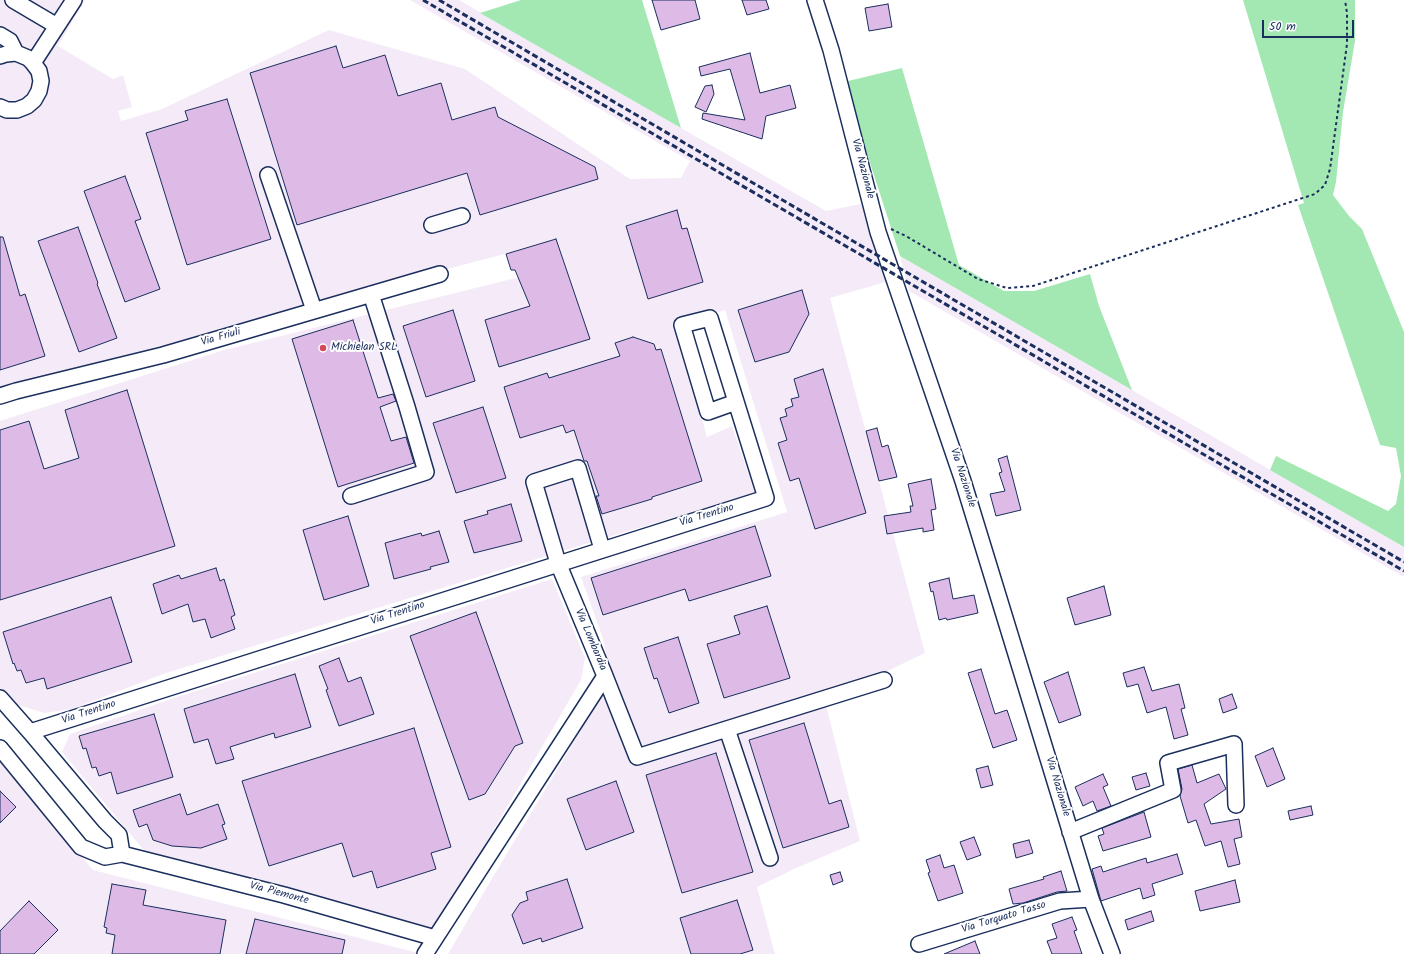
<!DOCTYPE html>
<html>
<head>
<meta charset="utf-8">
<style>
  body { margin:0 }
  #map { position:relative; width:1404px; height:954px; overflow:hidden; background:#fff; font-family:Kalam,sans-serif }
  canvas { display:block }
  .scale { position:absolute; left:1262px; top:20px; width:92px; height:18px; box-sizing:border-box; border:2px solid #1b2f5e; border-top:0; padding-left:5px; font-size:12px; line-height:14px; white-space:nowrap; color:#1b2f5e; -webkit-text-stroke:3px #fff; paint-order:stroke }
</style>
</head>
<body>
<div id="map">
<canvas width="1404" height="954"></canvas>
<div class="scale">50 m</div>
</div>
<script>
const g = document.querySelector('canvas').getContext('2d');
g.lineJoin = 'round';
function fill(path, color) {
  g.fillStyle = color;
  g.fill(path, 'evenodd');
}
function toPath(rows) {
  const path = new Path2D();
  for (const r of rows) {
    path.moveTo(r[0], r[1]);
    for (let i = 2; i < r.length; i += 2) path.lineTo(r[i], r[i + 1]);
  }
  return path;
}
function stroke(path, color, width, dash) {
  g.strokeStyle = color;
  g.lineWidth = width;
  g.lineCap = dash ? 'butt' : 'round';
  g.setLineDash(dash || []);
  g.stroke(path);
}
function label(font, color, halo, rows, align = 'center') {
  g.font = font + ' Kalam,sans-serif';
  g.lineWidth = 4;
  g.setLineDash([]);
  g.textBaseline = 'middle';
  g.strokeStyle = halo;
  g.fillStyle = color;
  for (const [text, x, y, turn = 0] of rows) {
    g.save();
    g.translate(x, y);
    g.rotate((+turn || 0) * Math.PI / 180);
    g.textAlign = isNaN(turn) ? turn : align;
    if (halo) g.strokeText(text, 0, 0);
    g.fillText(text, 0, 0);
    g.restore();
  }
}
const built = toPath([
  [0,0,85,0,58,46,113,79,123,75,132,107,118,111,121,121,162,109,329,30,465,69,630,179,681,178,690,161,410,0,459,0,681,128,826,211,865,203,889,281,830,298,925,653,825,701,860,841,794,869,757,887,775,954,448,954,500,865,600,698,609,670,603,639,581,577,787,512,725,310,677,325,707,437,732,426,755,493,569,549,166,673,72,709,44,713,12,703,0,688,0,421,224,350,528,275,520,250,214,330,0,399],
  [900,256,1404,547,1404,577,909,291],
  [552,579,585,658,581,680,436,929,152,860,62,752,70,734,177,697],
  [0,760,93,870,422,954,0,954]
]);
const green = toPath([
  [521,0,642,0,681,128,480,13],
  [1243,0,1355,0,1355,41,1343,112,1336,182,1333,195,1349,216,1362,229,1404,332,1404,547,1270,470,1276,456,1388,511,1396,504,1401,476,1396,448,1380,445,1298,205,1304,203],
  [902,68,959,265,1004,291,1034,291,1090,274,1099,306,1132,390,900,256,844,82]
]);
const building = toPath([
  [652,0,695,0,700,19,661,30,652,0],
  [742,0,766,0,769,9,747,15,742,0],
  [888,4,892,27,869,31,865,8,888,4],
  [336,46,343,68,385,55,398,96,441,83,452,120,495,107,498,117,595,167,598,179,480,215,467,173,297,225,250,73,336,46],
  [750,53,760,93,790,85,796,108,766,116,762,139,702,119,703,113,745,120,730,69,701,76,699,67,750,53],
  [712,85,714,94,706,112,695,107,705,86,712,85],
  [227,99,271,239,187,265,146,133,188,120,185,111,227,99],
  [125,176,141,219,135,221,160,289,125,302,84,191,125,176],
  [677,210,682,229,687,228,703,282,648,299,626,226,677,210],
  [78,227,98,283,97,284,117,338,79,352,38,241,78,227],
  [0,237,3,237,20,296,25,294,45,356,0,370,0,237],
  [556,239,590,339,499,367,485,320,530,306,515,270,511,270,506,254,556,239],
  [802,290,809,314,789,352,755,362,738,310,802,290],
  [453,310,475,381,426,397,403,326,453,310],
  [353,320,378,398,393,394,396,401,380,407,391,441,406,437,414,463,338,487,292,339,353,320],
  [633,337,654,344,656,350,661,349,702,481,652,497,652,499,602,514,596,496,599,496,587,461,584,461,574,430,566,433,563,425,520,438,504,387,547,373,549,378,620,356,615,343,633,337],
  [823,369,866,513,815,529,799,478,790,481,778,443,787,440,780,418,787,416,785,409,793,406,791,399,799,397,794,379,823,369],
  [127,390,175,546,0,600,0,430,29,421,44,469,79,458,65,410,127,390],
  [483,407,506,478,456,493,433,423,483,407],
  [877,428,882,447,888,445,897,477,879,481,866,431,877,428],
  [1007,456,1021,510,996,516,990,494,1005,491,999,473,1002,472,998,459,1007,456],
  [931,479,936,509,931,510,934,530,923,532,923,528,887,534,884,516,911,512,910,506,913,506,908,484,931,479],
  [511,504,522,541,474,553,464,521,488,514,487,511,511,504],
  [348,516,369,586,324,600,303,530,348,516],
  [755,526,771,576,689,601,685,589,603,615,591,578,755,526],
  [439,531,449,562,430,567,431,569,394,579,385,543,421,533,422,536,439,531],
  [216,568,220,581,224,579,235,615,231,617,235,629,211,638,205,619,193,622,188,604,162,614,153,584,179,575,181,579,216,568],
  [949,578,953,599,974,595,978,613,947,620,946,618,939,620,933,591,931,592,929,583,949,578],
  [1104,586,1111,615,1075,625,1067,598,1104,586],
  [111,597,132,662,47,689,44,678,26,683,21,670,17,671,14,663,13,664,3,632,111,597],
  [767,606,790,678,724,698,707,644,740,634,734,616,767,606],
  [476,612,523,743,515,746,485,794,469,800,410,636,476,612],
  [678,637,699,703,669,713,657,678,654,679,644,648,678,637],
  [339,658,348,682,361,677,374,714,339,726,326,690,328,689,319,666,339,658],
  [1144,667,1152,691,1179,684,1185,708,1181,709,1188,735,1174,739,1166,707,1147,713,1138,684,1127,687,1123,673,1144,667],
  [981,669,995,714,1007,710,1017,740,993,748,968,673,981,669],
  [1068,672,1081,715,1059,723,1044,682,1068,672],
  [295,674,311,727,275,738,274,733,230,747,234,759,216,764,208,739,194,743,184,709,295,674],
  [1232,694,1237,708,1223,713,1219,699,1232,694],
  [154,714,173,777,117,794,111,772,99,776,96,767,92,768,86,748,83,749,79,736,154,714],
  [804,723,829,804,841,800,849,827,783,848,749,740,804,723],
  [414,728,451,847,431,853,436,869,377,888,372,871,353,877,342,843,269,866,242,781,414,728],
  [1273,748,1285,779,1267,787,1255,756,1273,748],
  [716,753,753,872,682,893,646,775,716,753],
  [1192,765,1197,783,1219,774,1226,789,1204,804,1211,824,1239,819,1242,837,1234,839,1240,864,1228,867,1221,841,1205,846,1196,820,1188,823,1180,796,1182,789,1178,769,1192,765],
  [988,766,993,785,981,788,976,769,988,766],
  [1146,773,1150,786,1136,790,1132,777,1146,773],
  [1103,774,1108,785,1103,787,1111,806,1097,811,1093,801,1083,806,1075,787,1103,774],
  [616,781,634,832,586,850,567,799,616,781],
  [0,791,16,807,0,823,0,791],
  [180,794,187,815,218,804,225,824,222,825,227,839,201,848,172,846,153,840,147,824,139,827,133,810,180,794],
  [1311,806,1313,815,1290,820,1288,811,1311,806],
  [1144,812,1151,837,1103,851,1098,836,1104,834,1102,828,1144,812],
  [974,837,981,855,967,860,960,842,974,837],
  [1029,840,1033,853,1016,858,1013,844,1029,840],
  [1177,854,1183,874,1152,884,1155,895,1143,899,1140,888,1101,901,1092,869,1101,866,1103,872,1146,858,1147,863,1177,854],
  [940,855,944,868,954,865,963,893,938,901,928,873,930,872,926,860,940,855],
  [1061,871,1067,891,1057,892,1023,903,1013,904,1009,889,1044,879,1043,877,1061,871],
  [840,872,843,881,833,885,830,875,840,872],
  [567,879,583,928,542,942,541,938,523,944,512,915,520,903,528,900,526,892,567,879],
  [1235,880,1240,902,1200,911,1195,891,1235,880],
  [112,884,146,890,143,905,226,920,220,954,112,954,115,935,106,933,107,928,104,927,112,884],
  [737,900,753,950,740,954,691,954,680,918,737,900],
  [29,901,58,930,34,954,0,954,0,931,29,901],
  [1151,911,1154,921,1128,930,1125,920,1151,911],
  [1072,917,1077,930,1074,931,1082,954,1052,954,1047,941,1057,938,1052,924,1072,917],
  [255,919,345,940,342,954,246,954,255,919],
  [975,941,980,954,944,954,975,941]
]);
const path = toPath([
  [891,229,906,236,978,279,1007,288,1033,286,1315,194,1325,185,1330,169,1347,44,1347,13,1345,0]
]);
const minor = toPath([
  [13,0,57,26],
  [815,0,831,50,878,232,963,481,1091,899,1112,954],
  [0,35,10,41,16,53],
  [0,56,6,54,16,53,28,58,33,63,39,71,41,81,39,91,34,100,27,106,17,110,7,110,0,107],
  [33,63,74,0],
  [268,175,314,310],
  [432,225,462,216],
  [0,396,16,391,163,355,440,274],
  [351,496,426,472,407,407,371,294],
  [605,676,637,757,884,680],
  [0,698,30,732,105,821,119,835,122,854],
  [727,729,770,858],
  [30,732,766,498,710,318,682,325,708,412,736,402],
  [0,748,81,847,105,857,122,854,284,895,435,938],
  [1070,832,1173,790,1168,763,1234,744,1236,805],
  [919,944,1060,901,1091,899],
  [425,954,605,676,558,563,534,482,578,468,602,549]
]);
const rail = toPath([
  [423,0,1404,571],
  [439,0,1404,562]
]);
const markers = [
  [323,348,4,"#d1495b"]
];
const streetNames = [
  ["Via Nazionale",862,169,75],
  ["Via Friuli",221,338,-16],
  ["Via Nazionale",962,478,72],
  ["Via Trentino",707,516,-17],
  ["Via Trentino",398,614,-18],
  ["Via Lombardia",590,640,67],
  ["Via Trentino",89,713,-18],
  ["Via Nazionale",1057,787,73],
  ["Via Piemonte",279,894,15],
  ["Via Torquato Tasso",1004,918,-17]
];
const poiNames = [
  ["Michielan SRL",331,348]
];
fill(built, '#f5ebf8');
fill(green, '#a3e8b3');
fill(building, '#ddbbe6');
stroke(building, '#1b2f5e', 1);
stroke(minor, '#1b2f5e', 18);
stroke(path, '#1b2f5e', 2, [3, 3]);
stroke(minor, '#fff', 15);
stroke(rail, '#1b2f5e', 3, [6, 3]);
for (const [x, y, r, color] of markers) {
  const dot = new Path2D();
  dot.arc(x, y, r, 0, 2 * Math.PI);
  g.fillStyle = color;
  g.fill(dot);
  stroke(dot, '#fff', 1.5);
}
label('11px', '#1b2f5e', '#fff', streetNames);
label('11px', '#1b2f5e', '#fff', poiNames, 'left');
</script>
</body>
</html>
